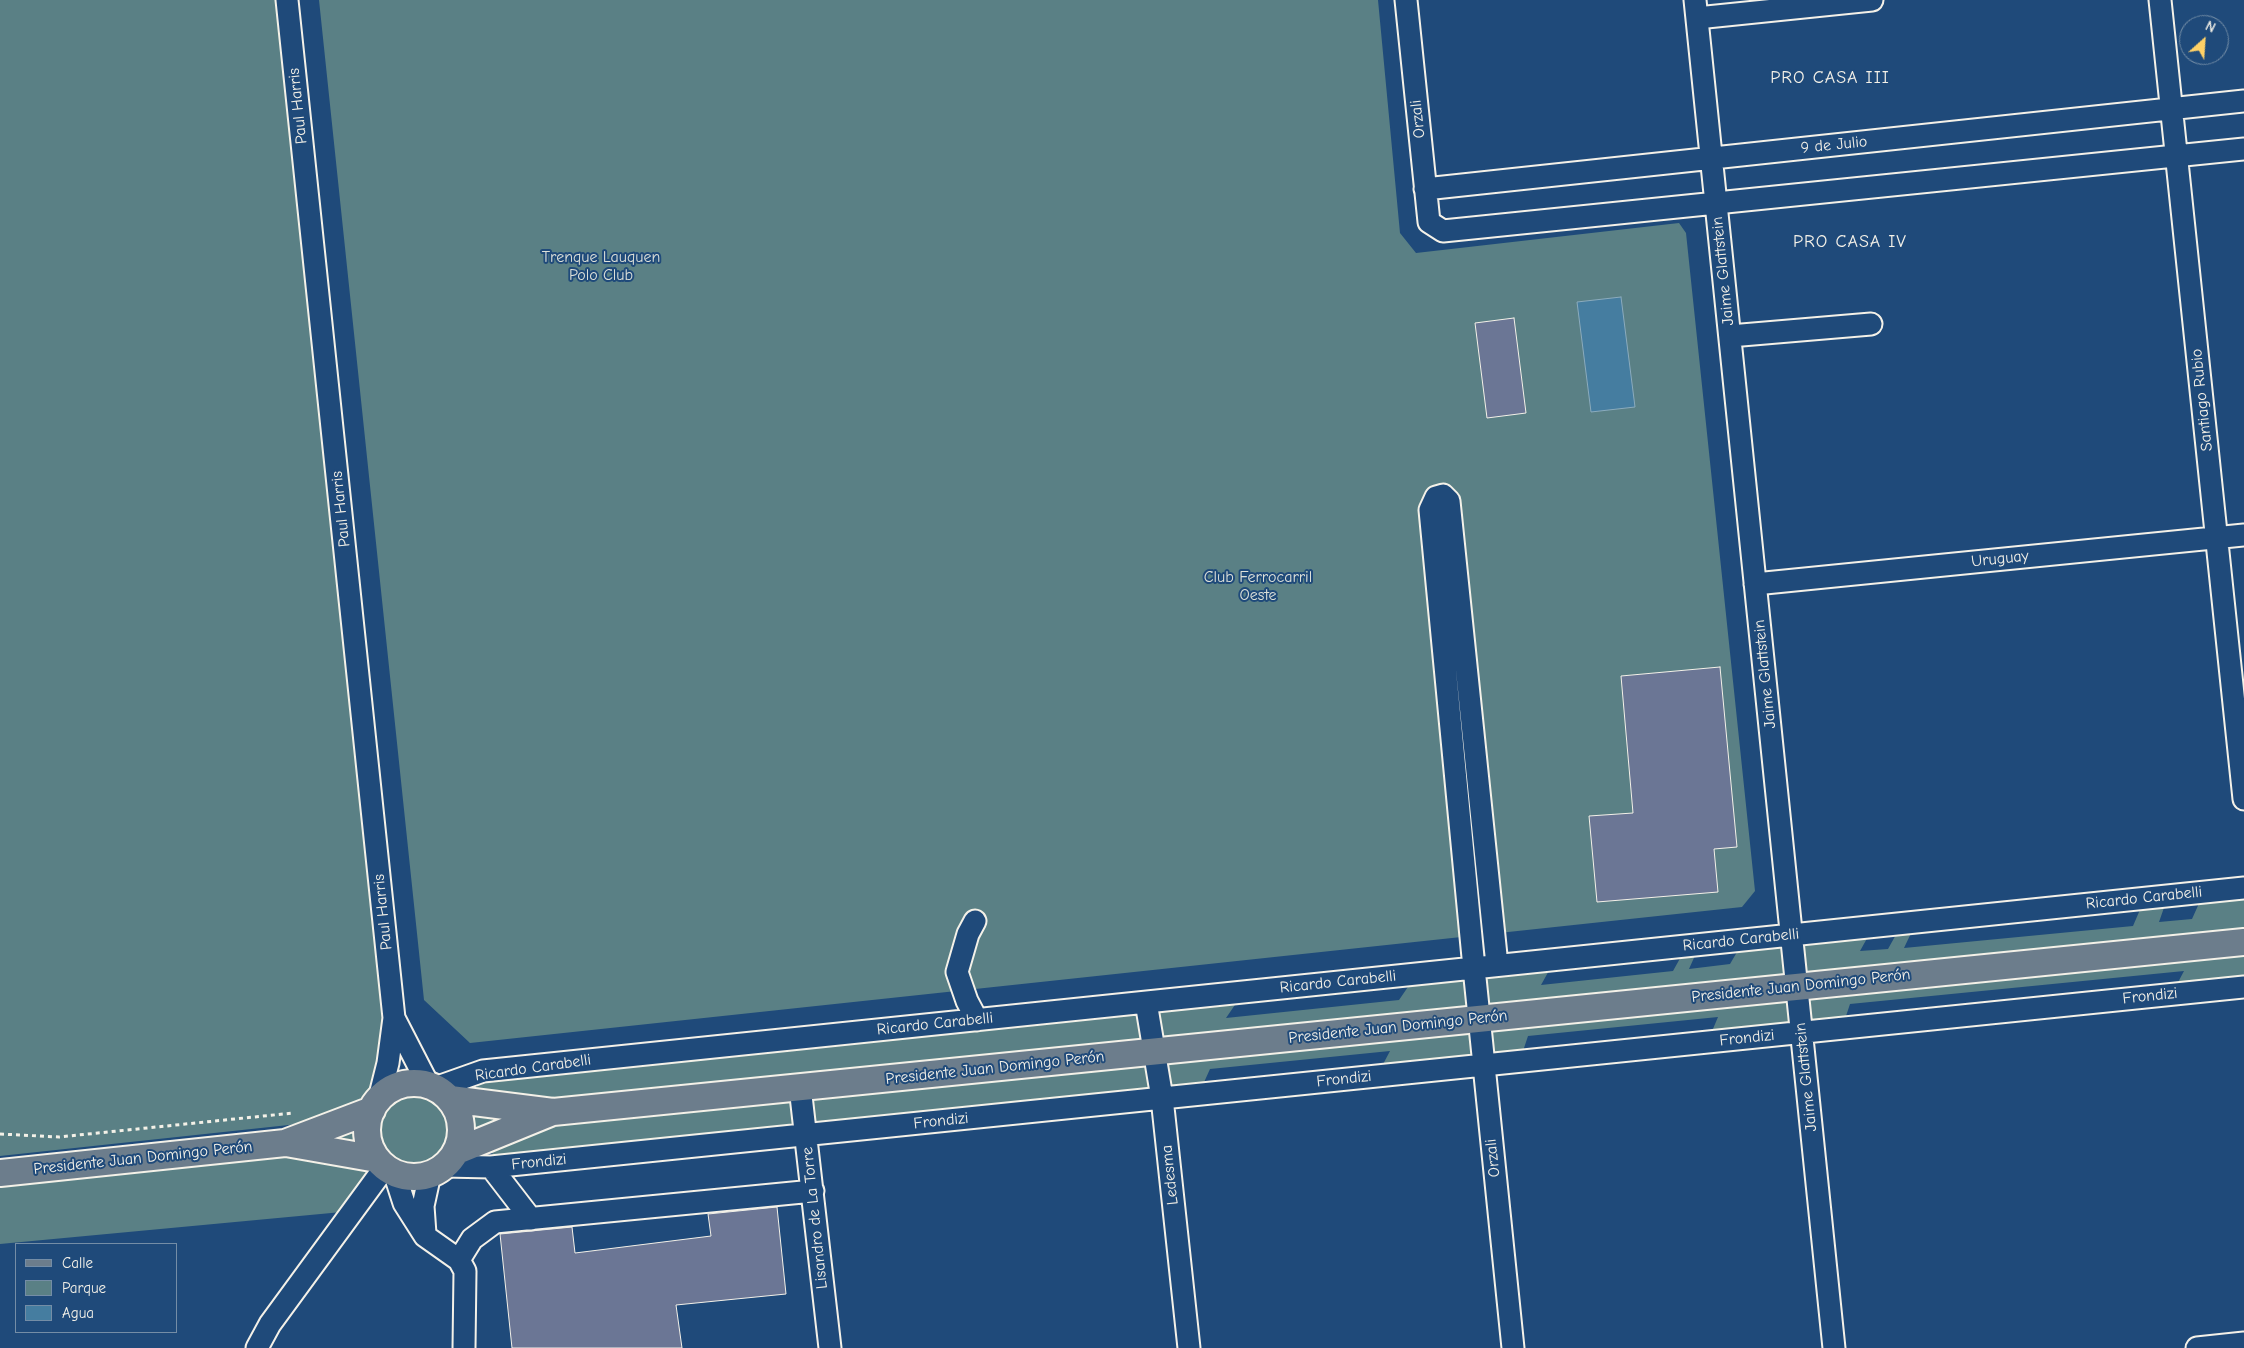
<!DOCTYPE html>
<html>
<head>
<meta charset="utf-8">
<style>
  body { margin:0 }
  #map { position:relative; width:2244px; height:1348px; overflow:hidden; background:#1f4a7a; font-family:"Comic Neue",sans-serif }
  canvas { display:block }
  .legend { position:absolute; left:15px; top:1243px; width:162px; height:90px; box-sizing:border-box; background:#1f4a7a; border:1px solid #748da6; margin:0; padding:6px 9px; list-style:none; font-size:15px; color:#f4f1e8 }
  .legend li { display:flex; align-items:center; gap:10px; height:25px }
  .legend b { width:25px; border:1px solid #748da6 }
  .north { position:absolute; left:2179px; top:15px; width:50px; height:50px; box-sizing:border-box; background:#1f4a7a; border:1px solid #748da6; border-radius:50%; rotate:26deg; font-size:14px; font-weight:700; line-height:20px; text-align:center; color:#f4f1e8 }
  .north::after { content:''; display:block; margin:auto; width:18px; height:22px; background:#ffd166; clip-path:polygon(50% 0,100% 100%,50% 72%,0 100%) }
</style>
</head>
<body>
<div id="map">
<canvas width="2244" height="1348"></canvas>
<ul class="legend">
<li><b style="height:6px;background:#6c7d8c"></b>Calle</li>
<li><b style="height:14px;background:#5a8085"></b>Parque</li>
<li><b style="height:14px;background:#457da0"></b>Agua</li>
</ul>
<div class="north">N</div>
</div>
<script>
const g = document.querySelector('canvas').getContext('2d');
g.lineJoin = 'round';
function fill(path, color) {
  g.fillStyle = color;
  g.fill(path, 'evenodd');
}
function toPath(rows) {
  const path = new Path2D();
  for (const r of rows) {
    if (r.length === 3) {
      path.moveTo(r[0] + r[2], r[1]);
      path.arc(r[0], r[1], r[2], 0, 2 * Math.PI);
      continue;
    }
    path.moveTo(r[0], r[1]);
    for (let i = 2; i < r.length; i += 2) path.lineTo(r[i], r[i + 1]);
  }
  return path;
}
function stroke(path, color, width, dash) {
  g.strokeStyle = color;
  g.lineWidth = width;
  g.lineCap = dash ? 'butt' : 'round';
  g.setLineDash(dash || []);
  g.stroke(path);
}
function label(font, color, halo, rows, align = 'center') {
  g.font = font + ' "Comic Neue",sans-serif';
  g.lineWidth = 4;
  g.setLineDash([]);
  g.textBaseline = 'middle';
  g.strokeStyle = halo;
  g.fillStyle = color;
  for (const [text, x, y, turn = 0] of rows) {
    g.save();
    g.translate(x, y);
    g.rotate((+turn || 0) * Math.PI / 180);
    g.textAlign = isNaN(turn) ? turn : align;
    if (halo) g.strokeText(text, 0, 0);
    g.fillText(text, 0, 0);
    g.restore();
  }
}
const green = toPath([
  [0,0,277,0,388,1023,374,1088,366,1101,298,1124,0,1156],
  [319,0,1378,0,1400,233,1416,253,1679,223,1686,233,1755,891,1742,907,470,1043,424,1000],
  [2244,894,2244,931,554,1102,476,1092,478,1078,1239,999,1226,1018,1399,1000,1412,981,1551,967,1541,985,1673,971,1683,953,1697,951,1689,969,1730,964,1740,947,1870,933,1860,951,1888,949,1898,931,1913,929,1904,948,2133,926,2142,905,2166,902,2159,922,2192,919,2201,899],
  [2244,950,2244,981,2175,988,2184,971,1850,1004,1844,1022,1710,1036,1718,1017,1528,1036,1521,1057,1380,1070,1390,1051,1210,1069,1201,1089,493,1162,492,1148,556,1121],
  [414,1130,37],
  [469,1112,514,1118,471,1135],
  [358,1126,357,1137,361,1147,322,1139],
  [291,1153,374,1169,342,1212,0,1244,0,1183]
]);
const water = toPath([
  [1621,297,1635,407,1591,412,1577,302,1621,297]
]);
const building = toPath([
  [1514,318,1526,413,1487,418,1475,323,1514,318],
  [1720,667,1737,847,1714,849,1718,892,1597,902,1589,816,1633,813,1621,676,1720,667],
  [777,1207,786,1294,676,1305,682,1348,512,1348,500,1234,572,1227,575,1253,711,1236,708,1214,777,1207]
]);
const path = toPath([
  [0,1134,59,1137,293,1113]
]);
const minor = toPath([
  [287,0,394,1018,388,1063,379,1099],
  [1406,0,1429,222,1443,231,2244,149],
  [1695,0,1834,1348],
  [2160,0,2244,799],
  [1697,18,1872,0],
  [1425,189,2244,101],
  [1730,336,1871,324],
  [1755,584,2244,535],
  [975,921,968,934,957,972,967,1001,977,1020],
  [1497,965,1449,501,1443,495,1436,497,1430,510,1474,968,1513,1348],
  [1146,1002,1162,1098,1189,1348],
  [394,1018,429,1086],
  [800,1087,830,1348],
  [435,1088,483,1071,2244,888],
  [444,1166,491,1167,2244,987],
  [491,1167,531,1219],
  [394,1172,404,1203,425,1236,459,1260,465,1271,464,1348],
  [425,1234,423,1206,430,1174],
  [459,1260,472,1239,495,1222,813,1191],
  [257,1348,270,1324,385,1167],
  [2197,1348,2244,1343]
]);
const major = toPath([
  [414,1130,47],
  [450,1099,553,1112,2244,942],
  [286,1143,377,1159],
  [457,1151,550,1113],
  [0,1173,285,1143,372,1110]
]);
const streetNames = [
  ["Paul Harris",298,106,-96],
  ["Orzali",1418,119,-96],
  ["9 de Julio",1834,145,-6],
  ["Jaime Glattstein",1723,271,-96],
  ["Santiago Rubio",2202,400,-96],
  ["Paul Harris",341,509,-96],
  ["Uruguay",2000,559,-6],
  ["Jaime Glattstein",1765,674,-96],
  ["Ricardo Carabelli",2144,898,-6],
  ["Paul Harris",383,912,-96],
  ["Ricardo Carabelli",1741,940,-6],
  ["Ricardo Carabelli",1338,982,-6],
  ["Presidente Juan Domingo Perón",1801,986,-6],
  ["Frondizi",2150,996,-6],
  ["Ricardo Carabelli",935,1024,-6],
  ["Presidente Juan Domingo Perón",1398,1027,-6],
  ["Frondizi",1747,1038,-6],
  ["Ricardo Carabelli",533,1068,-8],
  ["Presidente Juan Domingo Perón",995,1068,-6],
  ["Jaime Glattstein",1806,1077,-96],
  ["Frondizi",1344,1079,-6],
  ["Frondizi",941,1121,-6],
  ["Presidente Juan Domingo Perón",143,1158,-6],
  ["Orzali",1493,1158,-96],
  ["Frondizi",539,1162,-6],
  ["Ledesma",1170,1175,-96],
  ["Lisandro de La Torre",815,1218,-96]
];
const parkNames = [
  ["Trenque Lauquen",601,257],
  ["Polo Club",601,275],
  ["Club Ferrocarril",1258,577],
  ["Oeste",1258,595]
];
const neighbourhoodNames = [
  ["PRO CASA III",1830,78],
  ["PRO CASA IV",1850,242]
];
fill(green, '#5a8085');
fill(water, '#457da0');
stroke(water, '#8babbd', 1);
fill(building, '#6b7695');
stroke(building, '#f4f1e8', 1);
stroke(minor, '#f4f1e8', 25);
stroke(major, '#f4f1e8', 30);
stroke(path, '#f4f1e8', 3, [4, 4]);
stroke(minor, '#1f4a7a', 21);
stroke(major, '#6c7d8c', 26);
label('16px', '#f4f1e8', '#1f4a7a', streetNames);
label('16px', '#dde0d9', '#1f4a7a', parkNames);
g.letterSpacing = '1px';
label('18px', '#f4f1e8', '#1f4a7a', neighbourhoodNames);
g.letterSpacing = '0px';
</script>
</body>
</html>
